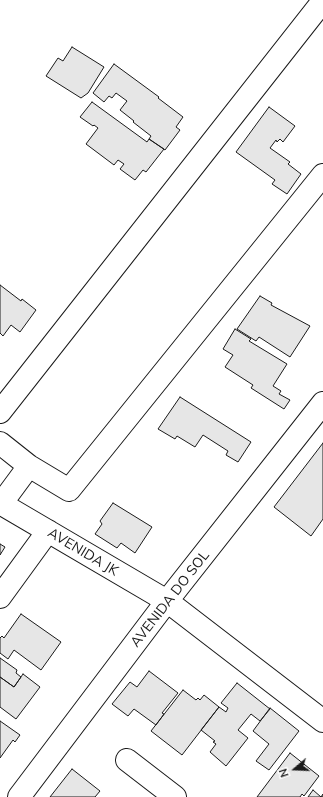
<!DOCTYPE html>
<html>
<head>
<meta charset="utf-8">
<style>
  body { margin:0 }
  #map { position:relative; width:323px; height:797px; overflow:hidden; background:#fff; font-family:Mulish,sans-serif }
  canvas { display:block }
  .north { position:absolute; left:275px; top:749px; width:40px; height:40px; -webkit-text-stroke:3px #fff; paint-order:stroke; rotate:251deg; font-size:11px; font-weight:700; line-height:16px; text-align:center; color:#1a1a1a }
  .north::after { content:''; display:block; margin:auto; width:14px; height:18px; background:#1a1a1a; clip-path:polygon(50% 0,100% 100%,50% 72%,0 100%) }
</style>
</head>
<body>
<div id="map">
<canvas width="323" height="797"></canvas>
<div class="north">N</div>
</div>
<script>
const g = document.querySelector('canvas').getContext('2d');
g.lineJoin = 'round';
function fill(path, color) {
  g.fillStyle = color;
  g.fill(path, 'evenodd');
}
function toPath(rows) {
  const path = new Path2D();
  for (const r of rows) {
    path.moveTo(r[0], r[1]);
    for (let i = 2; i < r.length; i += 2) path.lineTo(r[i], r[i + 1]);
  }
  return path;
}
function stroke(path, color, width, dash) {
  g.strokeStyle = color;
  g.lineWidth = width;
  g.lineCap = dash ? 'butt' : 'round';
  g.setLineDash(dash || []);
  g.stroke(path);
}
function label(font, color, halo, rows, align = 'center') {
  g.font = font + ' Mulish,sans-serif';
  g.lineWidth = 3;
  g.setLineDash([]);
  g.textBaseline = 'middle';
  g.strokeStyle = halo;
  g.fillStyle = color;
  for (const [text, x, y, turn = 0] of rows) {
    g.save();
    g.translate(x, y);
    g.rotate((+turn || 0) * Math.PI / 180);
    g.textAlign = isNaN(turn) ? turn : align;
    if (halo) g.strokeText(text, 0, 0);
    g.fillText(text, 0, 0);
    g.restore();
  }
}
const building = toPath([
  [72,47,104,67,88,93,81,98,46,76,58,58,63,61,72,47],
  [114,64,159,97,158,98,183,117,176,127,180,130,165,150,149,139,151,136,133,122,134,121,120,110,127,101,116,93,112,98,109,96,104,102,93,93,114,64],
  [92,102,147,142,149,139,164,149,146,172,143,170,135,180,120,169,124,164,118,160,114,165,86,144,98,128,94,125,93,126,80,117,92,102],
  [269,107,295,126,283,142,280,139,277,142,276,140,270,148,290,162,288,164,301,174,287,194,272,184,275,180,236,152,269,107],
  [0,285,21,301,22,299,36,310,20,332,11,325,3,336,0,333,0,285],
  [260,296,272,303,271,305,310,326,290,357,259,337,256,341,237,329,260,296],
  [235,329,251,339,249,341,287,364,273,386,281,391,279,394,290,400,284,409,251,388,253,385,225,367,233,355,223,349,235,329],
  [180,397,251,442,238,462,226,455,228,451,203,435,195,447,177,436,175,439,158,429,180,397],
  [323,443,323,519,311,536,274,507,323,443],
  [113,503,152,527,135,553,121,543,117,548,95,534,102,524,100,521,113,503],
  [0,544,5,547,0,555,0,544],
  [21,614,61,642,41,670,14,650,8,659,0,653,0,638,2,636,4,638,21,614],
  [0,658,17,670,16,673,21,677,14,687,0,677,0,658],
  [149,671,178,693,162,713,164,714,156,725,134,709,128,716,112,704,130,682,137,687,149,671],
  [23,674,40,687,16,719,0,707,0,677,14,687,23,674],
  [237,683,270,709,260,721,251,714,238,730,248,738,226,766,210,752,216,744,213,742,215,741,201,730,219,707,226,712,228,708,221,703,237,683],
  [183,690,196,700,198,698,200,700,204,695,219,707,182,755,151,731,183,690],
  [270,708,299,731,269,770,256,761,269,744,253,731,270,708],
  [0,721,20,735,15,742,13,740,0,758,0,721],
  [290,753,319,776,304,796,302,794,300,797,257,797,290,753],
  [72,769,100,791,95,797,50,797,72,769],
  [313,790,321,797,323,794,323,797,308,797,313,790]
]);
const minor = toPath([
  [0,412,323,1],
  [0,443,29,466,69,490,323,175],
  [0,503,167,601,323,721],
  [1,504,29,466],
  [0,597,48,531],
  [127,760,175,797],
  [19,797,167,601,323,403]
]);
const streetNames = [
  ["AVENIDA JK",83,552,31],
  ["AVENIDA DO SOL",170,599,-52]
];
fill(building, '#e6e6e6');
stroke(building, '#1a1a1a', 1);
stroke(minor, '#1a1a1a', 24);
stroke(minor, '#fff', 22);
label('14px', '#1a1a1a', '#fff', streetNames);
</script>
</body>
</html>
